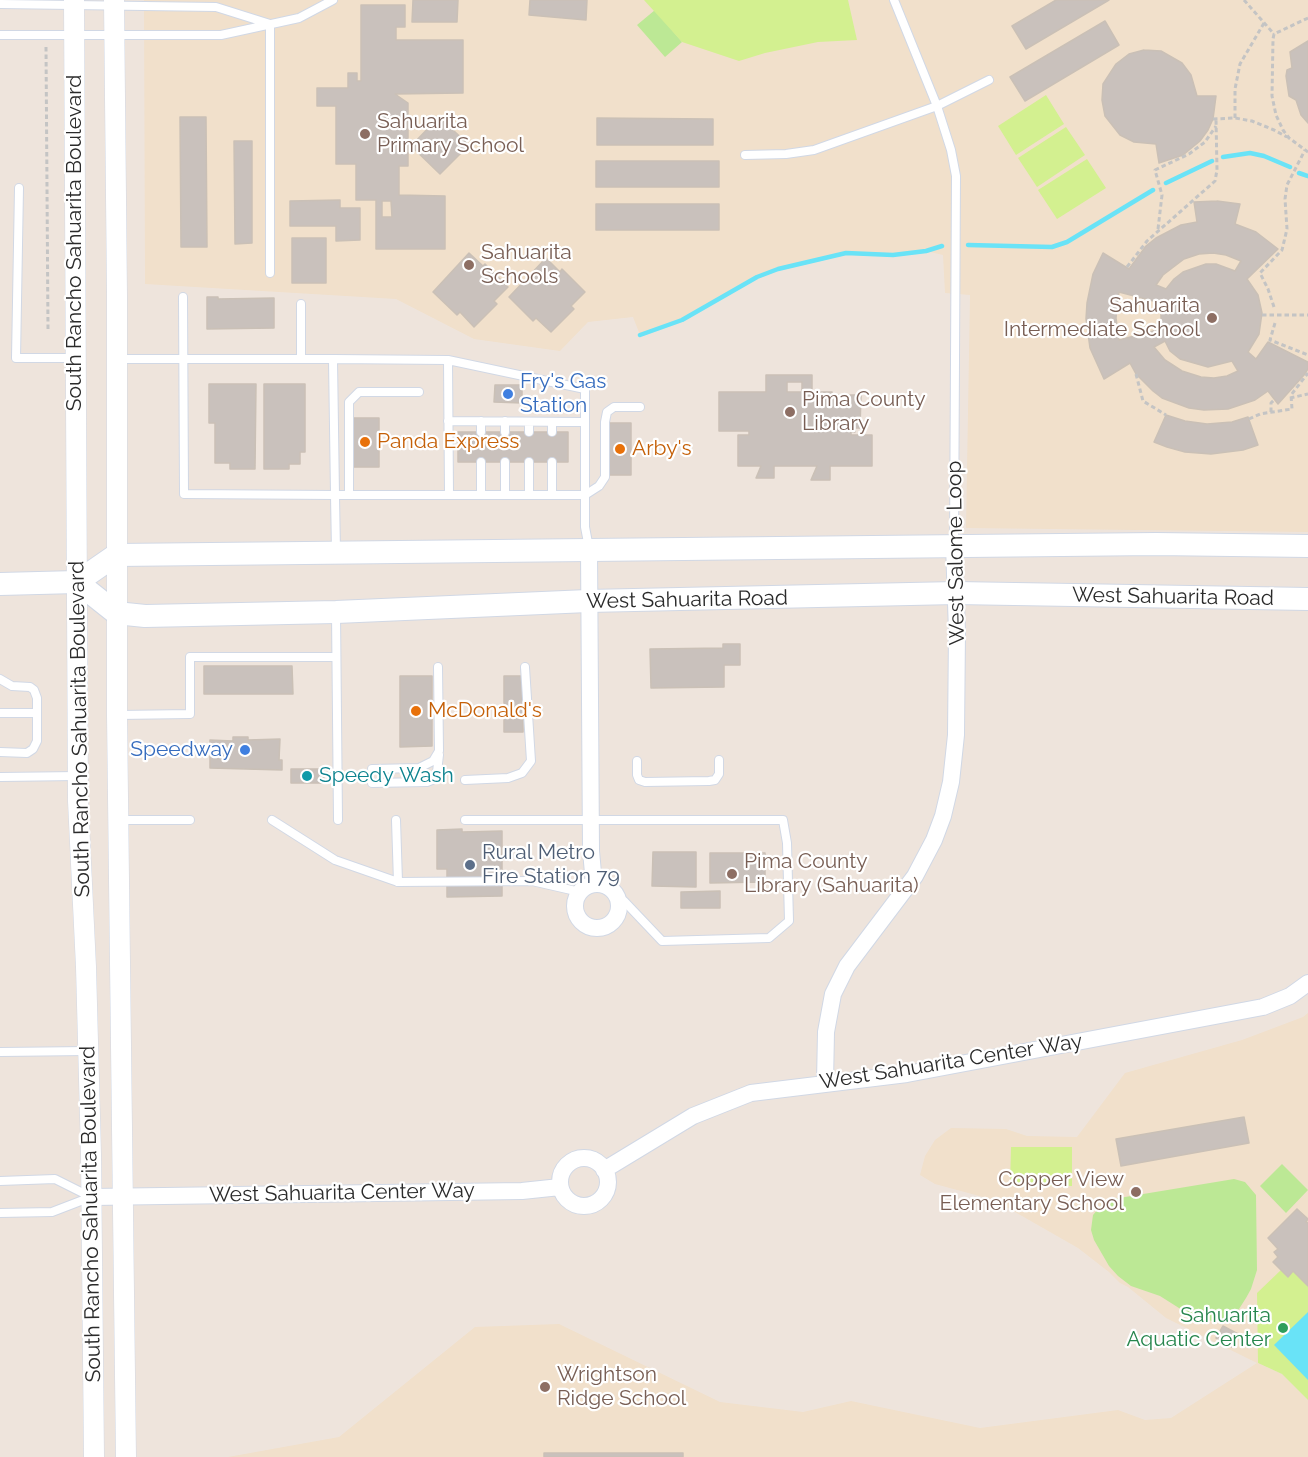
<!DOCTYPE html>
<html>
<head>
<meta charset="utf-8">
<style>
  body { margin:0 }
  canvas { display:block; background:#eee4dc }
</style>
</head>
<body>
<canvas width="1308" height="1457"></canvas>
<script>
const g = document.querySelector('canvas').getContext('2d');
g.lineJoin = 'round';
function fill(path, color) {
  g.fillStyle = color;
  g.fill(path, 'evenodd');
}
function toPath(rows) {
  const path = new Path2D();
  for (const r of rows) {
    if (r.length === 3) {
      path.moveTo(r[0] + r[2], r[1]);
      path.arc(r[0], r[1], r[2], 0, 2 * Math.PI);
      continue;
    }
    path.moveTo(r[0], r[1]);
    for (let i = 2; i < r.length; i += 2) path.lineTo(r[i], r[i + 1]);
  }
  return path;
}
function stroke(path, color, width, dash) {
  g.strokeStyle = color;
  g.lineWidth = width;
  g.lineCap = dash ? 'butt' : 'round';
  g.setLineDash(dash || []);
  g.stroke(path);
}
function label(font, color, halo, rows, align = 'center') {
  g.font = font + ' Raleway,sans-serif';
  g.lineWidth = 4.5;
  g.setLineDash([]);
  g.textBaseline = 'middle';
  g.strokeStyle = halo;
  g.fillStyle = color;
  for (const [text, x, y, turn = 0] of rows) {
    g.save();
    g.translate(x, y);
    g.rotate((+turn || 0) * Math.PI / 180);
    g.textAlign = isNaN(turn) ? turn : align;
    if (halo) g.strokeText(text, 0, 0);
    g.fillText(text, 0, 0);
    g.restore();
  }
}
const education = toPath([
  [144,0,1308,0,1308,532,966,528,970,295,945,293,943,255,926,251,893,255,846,253,778,269,757,277,682,320,640,335,633,317,588,322,560,351,474,339,396,299,145,284],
  [1308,1013,1308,1286,1294,1272,1258,1363,1282,1374,1308,1400,1308,1457,228,1457,339,1437,475,1327,559,1324,720,1402,803,1412,851,1401,980,1428,1118,1410,1145,1420,1171,1418,1257,1363,1166,1318,1128,1287,1120,1283,1109,1272,1078,1248,994,1200,935,1184,920,1175,925,1156,935,1140,951,1128,1006,1129,1027,1136,1077,1137,1125,1073,1242,1040,1303,1017]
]);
const green = toPath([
  [655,10,682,42,665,57,637,25],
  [1282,1164,1308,1190,1286,1213,1260,1186],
  [1234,1179,1245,1182,1256,1195,1257,1270,1251,1289,1246,1298,1239,1309,1228,1317,1216,1321,1202,1320,1190,1315,1160,1296,1131,1286,1118,1276,1109,1266,1094,1240,1091,1230,1093,1215,1104,1202,1113,1199]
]);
const pitch = toPath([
  [644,0,848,0,857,40,818,42,765,53,739,61,682,42],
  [1046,95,1064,124,1016,155,998,126],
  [1066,127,1085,155,1037,187,1018,158],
  [1087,159,1106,188,1057,219,1038,190],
  [1011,1147,1072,1147,1072,1186,1010,1186],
  [1281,1270,1288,1276,1293,1271,1308,1286,1308,1400,1282,1374,1258,1363,1257,1293]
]);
const water = toPath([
  [1308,1312,1308,1380,1274,1345]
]);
const stream = toPath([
  [1223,157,1250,153,1264,156,1290,167],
  [1299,173,1308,176],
  [1166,183,1212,161],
  [968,245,1052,247,1067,242,1153,190],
  [640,335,682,320,757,277,778,269,846,253,893,255,926,251,942,246]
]);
const building = toPath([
  [413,0,458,0,457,22,412,22,413,0],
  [530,0,587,0,586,20,529,15,530,0],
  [1056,0,1109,0,1026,49,1012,26,1056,0],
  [361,5,405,5,405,27,396,27,396,40,463,40,463,93,395,94,408,103,408,166,399,166,399,195,445,196,445,249,376,249,376,200,356,200,356,164,336,164,336,106,317,106,317,88,348,88,348,73,357,73,357,81,361,81,361,5],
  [382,201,391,201,392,217,382,217,382,201],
  [1105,21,1119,45,1025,101,1010,77,1105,21],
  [1308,41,1308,123,1301,115,1296,100,1289,96,1286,76,1287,70,1292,68,1290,52,1308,41],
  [1144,50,1161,51,1182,63,1191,75,1197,96,1216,96,1213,119,1208,130,1200,141,1183,155,1159,163,1156,144,1134,142,1120,135,1105,116,1102,100,1103,84,1116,64,1129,54,1144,50],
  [180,117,206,117,207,247,181,247,180,117],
  [439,117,469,145,440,174,411,146,439,117],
  [597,118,713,119,713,145,597,145,597,118],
  [234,141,252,141,252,243,235,244,234,141],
  [596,161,719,161,719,187,596,187,596,161],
  [340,200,340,208,360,208,360,240,336,241,336,226,290,226,290,201,340,200],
  [1217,201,1240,204,1235,224,1256,232,1278,249,1247,279,1258,295,1262,313,1259,334,1248,352,1256,359,1268,342,1308,362,1308,369,1304,375,1278,404,1268,391,1255,400,1228,409,1204,410,1189,408,1162,398,1153,391,1136,374,1130,363,1104,379,1090,348,1086,319,1087,303,1093,274,1103,253,1129,269,1146,246,1156,238,1181,225,1197,222,1194,202,1217,201],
  [1213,253,1226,255,1241,261,1235,271,1216,264,1206,264,1183,272,1174,279,1166,289,1156,285,1163,275,1184,259,1199,254,1213,253],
  [1119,292,1161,303,1161,329,1119,340,1116,318,1119,292],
  [1165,341,1170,351,1180,359,1208,367,1232,361,1238,371,1227,376,1214,378,1201,377,1182,371,1165,360,1154,347,1165,341],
  [596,204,719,204,719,230,596,230,596,204],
  [292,238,326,238,326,283,292,283,292,238],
  [469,253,483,266,485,264,508,287,494,301,497,304,474,327,460,312,457,315,433,292,469,253],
  [546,258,560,272,562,269,585,292,571,306,574,309,551,332,536,318,533,321,509,297,546,258],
  [207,297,218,297,218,299,274,298,274,328,207,329,207,297],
  [766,375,812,375,812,392,832,392,832,395,861,395,860,428,855,428,855,432,851,432,851,435,872,435,872,466,830,466,830,480,811,480,817,466,774,466,774,478,756,478,761,466,738,466,738,435,749,435,749,431,719,431,719,392,766,392,766,375],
  [787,382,802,382,802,392,787,392,787,382],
  [209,384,256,384,255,469,230,469,230,463,215,463,215,423,209,423,209,384],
  [264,384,305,384,305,452,300,452,300,464,289,464,289,469,264,469,264,384],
  [495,385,522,385,522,403,494,402,495,385],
  [1166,415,1185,421,1207,424,1232,422,1248,417,1258,445,1243,450,1211,454,1185,452,1167,447,1154,442,1166,415],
  [351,418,379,418,379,467,351,467,351,418],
  [609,423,631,423,631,475,609,475,609,423],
  [458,432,568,432,568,462,458,462,458,432],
  [723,644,740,644,740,665,724,665,724,687,651,688,650,649,723,648,723,644],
  [204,666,292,666,293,694,204,694,204,666],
  [400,676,432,676,432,746,400,747,400,676],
  [504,676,523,676,523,732,504,732,504,676],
  [233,737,248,737,248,740,280,739,279,760,282,760,282,770,210,768,210,740,233,741,233,737],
  [291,769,324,769,324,783,291,783,291,769],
  [462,829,462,832,502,831,502,896,447,897,447,869,437,869,437,830,462,829],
  [653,852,696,852,696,887,652,886,653,852],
  [710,853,765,853,765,882,710,883,710,853],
  [720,891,720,908,681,908,681,892,720,891],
  [1244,1117,1249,1143,1121,1166,1116,1139,1244,1117],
  [1297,1209,1308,1219,1306,1222,1308,1223,1308,1286,1293,1271,1288,1277,1273,1262,1278,1257,1274,1252,1278,1249,1268,1238,1297,1209],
  [1223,1326,1238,1334,1232,1347,1216,1338,1223,1326],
  [544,1453,683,1453,683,1457,544,1457,544,1453]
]);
const path = toPath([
  [1244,0,1274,34],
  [1308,18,1274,34,1273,39,1272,96,1276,115,1283,130,1289,138,1308,152],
  [46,47,48,330],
  [1235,118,1235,89,1240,64,1264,23],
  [1213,119,1235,118,1252,121,1274,130,1287,137],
  [1158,229,1162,195,1155,170,1189,154,1205,142,1216,126],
  [1127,267,1147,241,1215,181,1217,170,1216,119],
  [1274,307,1268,289,1260,273,1282,250,1287,229,1285,199,1287,185,1305,150],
  [1262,315,1308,315],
  [1275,323,1270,340,1308,355],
  [1136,374,1143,401,1166,415],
  [1290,398,1308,394],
  [1271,412,1271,403,1275,399],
  [1249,419,1260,414,1292,409,1291,395,1308,373]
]);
const service = toPath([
  [894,0,937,106,951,150,956,176,954,545],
  [0,4,216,7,270,24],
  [270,24,270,273],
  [0,35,221,35,299,18,333,0],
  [745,155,786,154,814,150,937,106,989,80],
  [19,188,16,358,76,358],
  [183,297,184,494,335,495,333,359,448,360],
  [117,359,333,359],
  [301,359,301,304],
  [448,421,584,422],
  [481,421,481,432],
  [505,421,505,432],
  [529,422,529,432],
  [552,422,552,432],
  [505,462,505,495],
  [552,462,552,495],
  [349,495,349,402,359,392,419,392],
  [449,495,585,495,599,486,605,477,605,422,607,412,614,407,640,407],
  [481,495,481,462],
  [529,495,529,462],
  [336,552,335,495,449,495,448,360,585,389,585,527,589,548],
  [336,613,338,820],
  [0,679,12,686,30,687,34,690,37,698,37,741,33,749,27,753,0,752],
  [1,713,37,713],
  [118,715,190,714,190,657,336,657],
  [637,761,637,775,639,780,645,782,709,781,715,780,719,774,719,760],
  [372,769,419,768,433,761,439,751,438,667],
  [0,777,78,776],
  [465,780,508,778,522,773,531,761,525,667],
  [372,783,427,782,432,780,437,772,439,755],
  [118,820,190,820],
  [272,820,335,860,398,882,532,881,580,892],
  [396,820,398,882],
  [465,820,783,820,787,843,789,921,769,938,662,941,624,901,618,904],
  [0,1052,88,1051],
  [0,1181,55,1179,91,1197],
  [0,1213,52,1212,91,1197]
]);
const minor = toPath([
  [589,548,591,851,594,884],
  [597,906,22],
  [825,1082,826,1032,833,994,847,966,915,876,934,840,943,816,951,782,956,735,957,632,954,545],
  [584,1182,24],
  [604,1170,693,1116,751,1093,907,1074,1263,1007,1290,996,1308,983],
  [92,1197,522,1191,560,1187]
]);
const tertiary = toPath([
  [74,0,78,801,86,967,91,1154,94,1457],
  [114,0,117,295,117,715,126,1457]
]);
const secondary = toPath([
  [77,582,116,613,145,616,336,612,588,601,956,593,1308,599],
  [0,584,77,582,116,555,1156,544,1308,546]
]);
const markers = [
  [365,134,6,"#8d6e63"],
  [469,265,6,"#8d6e63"],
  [1212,318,6,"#8d6e63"],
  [508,394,6,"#3f7fe0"],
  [790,412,6,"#8d6e63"],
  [365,442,6,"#e8710a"],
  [620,449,6,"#e8710a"],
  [416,711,6,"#e8710a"],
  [245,750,6,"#3f7fe0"],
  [307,776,6,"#0f9aa8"],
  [470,865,6,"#5c6f8a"],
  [732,874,6,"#8d6e63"],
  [1136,1192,6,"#8d6e63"],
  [1283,1328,6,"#2e9e5b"],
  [545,1387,6,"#8d6e63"]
];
const educationNames = [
  ["Sahuarita",377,122],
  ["Primary School",377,146],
  ["Sahuarita",481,253],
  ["Schools",481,277],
  ["Sahuarita",1200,306,"right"],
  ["Intermediate School",1200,330,"right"],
  ["Pima County",802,400],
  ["Library",802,424],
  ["Pima County",744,862],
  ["Library (Sahuarita)",744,886],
  ["Copper View",1124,1180,"right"],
  ["Elementary School",1124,1204,"right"],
  ["Wrightson",557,1375],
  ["Ridge School",557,1399]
];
const streetNames = [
  ["South Rancho Sahuarita Boulevard",75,243,-90],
  ["West Salome Loop",956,553,-91],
  ["West Sahuarita Road",1173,597,1],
  ["West Sahuarita Road",687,600,-1],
  ["South Rancho Sahuarita Boulevard",80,729,-91],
  ["West Sahuarita Center Way",951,1062,-9],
  ["West Sahuarita Center Way",342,1193,-1],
  ["South Rancho Sahuarita Boulevard",91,1214,-91]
];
const shopNames = [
  ["Fry's Gas",520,382],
  ["Station",520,406],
  ["Speedway",233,750,"right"]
];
const foodNames = [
  ["Panda Express",377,442],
  ["Arby's",632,449],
  ["McDonald's",428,711]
];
const cultureNames = [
  ["Speedy Wash",319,776]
];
const serviceNames = [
  ["Rural Metro",482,853],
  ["Fire Station 79",482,877]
];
const leisureNames = [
  ["Sahuarita",1271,1316],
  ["Aquatic Center",1271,1340]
];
fill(education, '#f1e0cb');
fill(green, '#bce895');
fill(pitch, '#d3f090');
fill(water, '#69e3f7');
stroke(stream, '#69e3f7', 4.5);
fill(building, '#c9c1bc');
stroke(building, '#cac0b6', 1.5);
stroke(service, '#d1d8e5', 10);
stroke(minor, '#d1d8e5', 18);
stroke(tertiary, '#d1d8e5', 21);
stroke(secondary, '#d1d8e5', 24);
stroke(path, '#c4c4c4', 3, [4.5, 3]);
stroke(service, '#fff', 8);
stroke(minor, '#fff', 16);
stroke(tertiary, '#fff', 20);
stroke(secondary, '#fff', 22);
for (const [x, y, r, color] of markers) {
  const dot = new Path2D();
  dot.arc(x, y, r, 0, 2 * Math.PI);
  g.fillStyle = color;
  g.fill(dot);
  stroke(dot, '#fff', 2);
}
label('21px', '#785e54', '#fff', educationNames, 'left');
label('21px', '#2b2b2b', '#fff', streetNames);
label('21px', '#366cbe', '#fff', shopNames, 'left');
label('21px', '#c56008', '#fff', foodNames, 'left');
label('21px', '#0d838f', '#fff', cultureNames, 'left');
label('21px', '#4e5e75', '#fff', serviceNames, 'left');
label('21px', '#27864d', '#fff', leisureNames, 'right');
</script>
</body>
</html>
